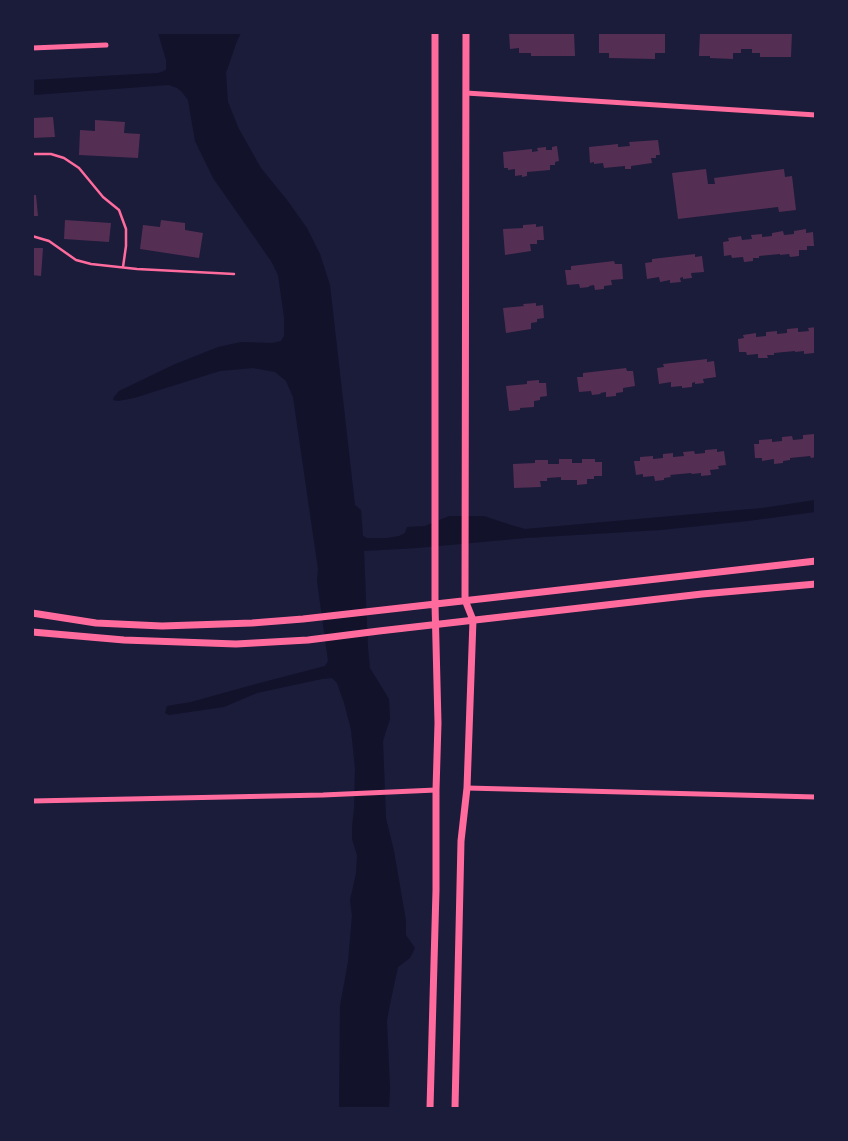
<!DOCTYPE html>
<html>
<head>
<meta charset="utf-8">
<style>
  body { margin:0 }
  #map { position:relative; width:848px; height:1141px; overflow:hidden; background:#1b1b3a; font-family:Overpass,sans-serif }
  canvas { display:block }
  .frame { position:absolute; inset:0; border:34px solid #1b1b3a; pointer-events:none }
</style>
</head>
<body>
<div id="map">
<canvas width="848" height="1141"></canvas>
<div class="frame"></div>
</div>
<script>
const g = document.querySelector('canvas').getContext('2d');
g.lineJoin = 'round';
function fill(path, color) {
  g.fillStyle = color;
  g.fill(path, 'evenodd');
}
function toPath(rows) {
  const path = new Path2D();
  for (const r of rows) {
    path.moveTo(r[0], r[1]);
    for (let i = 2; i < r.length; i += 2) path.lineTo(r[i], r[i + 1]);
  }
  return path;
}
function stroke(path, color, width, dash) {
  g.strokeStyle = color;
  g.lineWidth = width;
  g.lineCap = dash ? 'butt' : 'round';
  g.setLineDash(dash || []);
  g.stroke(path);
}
const water = toPath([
  [158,33,241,33,237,41,226,73,228,102,239,129,261,168,287,200,307,228,320,254,330,285,355,505,361,510,363,536,367,538,387,538,399,536,405,533,407,527,425,526,449,516,484,516,511,525,525,529,762,508,815,500,815,512,748,521,661,530,526,538,417,548,364,551,368,648,370,668,389,699,390,719,383,741,386,818,394,851,406,921,406,935,415,948,410,958,398,967,390,1004,387,1021,390,1088,389,1108,339,1108,340,1006,348,962,352,916,350,900,356,873,357,855,352,839,352,827,354,809,355,768,351,730,344,703,337,683,332,678,322,679,257,693,224,707,169,715,165,713,167,706,191,702,256,684,325,666,328,661,317,581,318,569,293,397,286,381,275,372,253,368,220,371,134,398,118,401,113,400,114,397,119,391,173,365,218,347,241,342,272,343,281,341,284,336,284,317,278,275,271,261,213,178,195,141,188,100,182,92,177,88,169,85,33,95,33,80,138,74,158,73,164,71,166,69,166,60]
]);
const building = toPath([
  [509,32,574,32,575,56,531,56,531,53,519,53,519,48,510,49],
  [599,32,665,32,665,53,655,53,655,59,609,58,609,53,599,53],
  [700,32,792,32,791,57,760,57,760,53,752,53,752,49,741,49,741,53,733,53,733,59,710,58,710,56,699,56],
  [53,117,55,137,32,138,32,118],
  [95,120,125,122,124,133,140,134,138,158,79,155,80,130,95,131],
  [658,140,660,155,656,155,656,158,651,158,652,163,631,166,631,169,625,169,625,166,604,168,603,163,594,164,594,162,590,163,589,147,618,144,618,147,630,146,629,142],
  [557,146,559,161,555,162,555,165,550,165,550,170,527,172,527,176,522,177,522,175,515,176,515,169,508,170,508,168,504,168,503,152,532,149,532,152,538,151,537,148,546,147,546,150,552,150,552,147],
  [706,169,708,184,715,184,714,178,784,169,785,177,792,176,796,210,779,212,778,207,678,219,672,173],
  [32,195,36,195,38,216,32,216],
  [65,220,111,223,109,242,64,239],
  [161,220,185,223,185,230,203,233,199,258,140,249,143,225,160,227],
  [536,224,536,227,543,226,544,240,537,240,537,244,530,244,531,251,505,255,503,229,523,228,523,225],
  [806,229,806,233,813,232,814,246,807,246,807,250,799,250,799,256,790,257,789,254,780,255,780,254,759,256,759,258,753,258,753,261,744,262,743,257,732,258,731,255,724,256,723,242,729,241,728,238,741,236,742,240,752,239,751,235,762,234,762,237,772,236,772,233,783,231,784,235,794,234,794,231],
  [32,248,43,248,41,276,32,275],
  [695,254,695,257,702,256,704,272,691,273,692,278,683,279,683,277,680,278,681,282,670,283,670,280,660,282,659,277,647,279,645,263,652,262,652,259],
  [614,261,615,264,622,264,623,279,611,280,612,285,604,286,604,289,595,290,594,285,589,286,589,287,580,288,579,284,567,285,565,270,571,270,571,266],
  [536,303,536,306,543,305,544,318,537,319,537,322,531,323,531,329,506,333,503,308,524,306,523,304],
  [816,327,816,347,814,347,814,353,804,354,804,351,795,352,795,351,774,353,774,355,767,355,768,358,758,358,758,354,747,355,746,352,739,352,738,339,744,338,743,335,756,333,756,337,766,336,766,332,777,331,777,334,787,333,787,329,798,328,798,332,809,331,808,328],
  [707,359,707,362,714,361,716,377,703,379,704,383,695,384,695,382,692,383,692,387,682,388,682,386,671,387,671,382,659,384,657,368,664,367,663,364],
  [626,368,627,371,633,371,635,386,623,388,623,392,616,393,616,396,606,397,606,392,600,393,601,394,592,395,591,391,579,392,577,377,583,377,583,373],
  [539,380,539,383,546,383,547,396,540,397,540,400,534,401,534,407,520,408,520,410,509,411,506,386,527,384,527,381],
  [814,434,814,438,816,437,816,457,811,458,810,456,790,458,790,460,783,461,783,463,774,464,774,459,762,461,762,458,755,458,754,444,759,444,759,440,772,439,772,442,782,441,782,437,792,436,793,440,803,439,803,435],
  [717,449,717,452,724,451,726,465,718,466,719,469,710,470,711,475,701,476,701,473,692,474,691,473,670,475,671,477,664,478,664,480,655,481,654,476,643,477,643,474,636,475,634,461,640,461,640,457,653,456,653,459,663,458,663,454,673,453,673,457,684,456,683,452,694,451,695,454,705,453,705,450],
  [559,459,572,459,572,463,582,463,582,459,595,459,595,462,602,462,602,476,594,476,594,479,587,479,587,484,577,485,577,480,561,480,561,477,547,478,547,481,540,481,541,487,514,488,513,464,535,463,535,460,548,460,548,464,559,464]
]);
const service = toPath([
  [32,154,51,154,64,158,79,168,103,197,119,210,126,229,126,246,123,267],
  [32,236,49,241,76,260,91,264,137,269,234,274]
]);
const minor = toPath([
  [32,48,106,45],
  [466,93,816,115],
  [467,788,816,797],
  [32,801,323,795,436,790]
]);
const secondary = toPath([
  [32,613,96,623,162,626,252,623,303,619,816,561],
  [32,632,124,640,236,644,308,640,379,631,702,594,816,584],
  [430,1108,436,890,436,790,438,723,435,604,435,32],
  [455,1108,461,841,467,788,473,620,465,600,466,32]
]);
fill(water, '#12122b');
fill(building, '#542f53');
stroke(service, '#ff6b9d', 2.5);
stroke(minor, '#ff6b9d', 5);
stroke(secondary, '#ff6b9d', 7);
</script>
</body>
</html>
